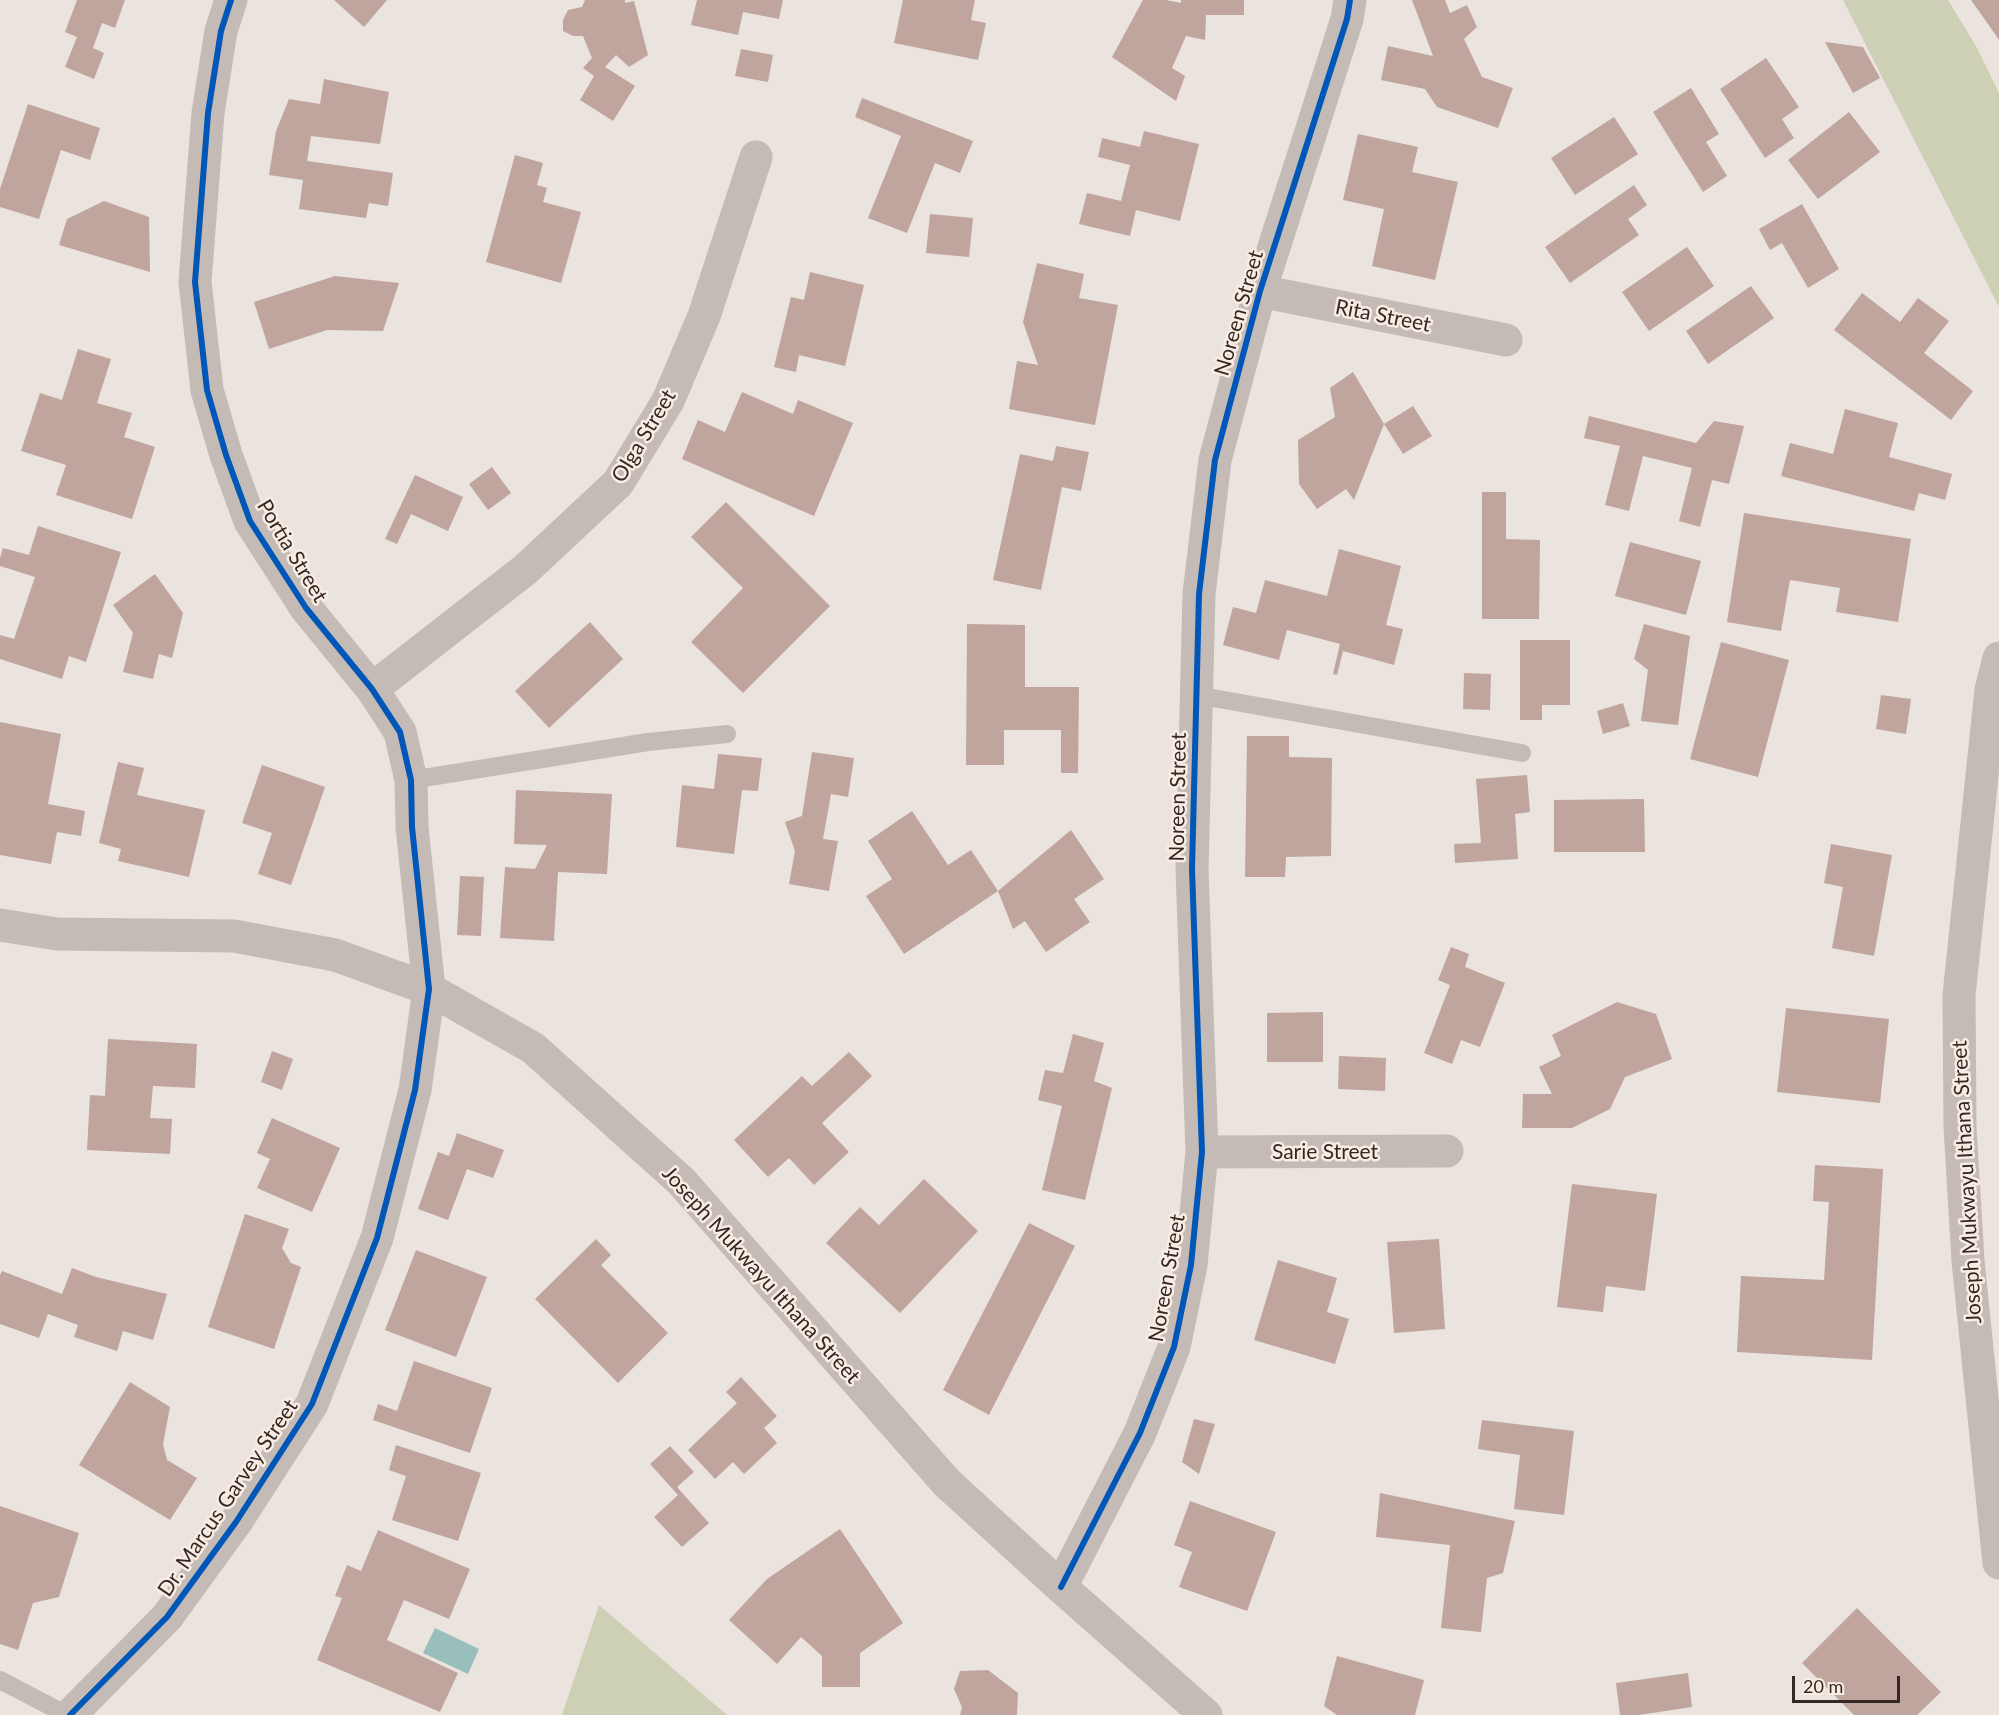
<!DOCTYPE html>
<html>
<head>
<meta charset="utf-8">
<style>
  body { margin:0 }
  #map { position:relative; width:1999px; height:1715px; overflow:hidden; background:#ebe3dd; font-family:Lato,sans-serif }
  canvas { display:block }
  .scale { position:absolute; left:1792px; top:1676px; width:108px; height:27px; box-sizing:border-box; border:3px solid #342825; border-top:0; padding-left:8px; font-size:18px; line-height:21px; white-space:nowrap; color:#342825; -webkit-text-stroke:4px #f9ede3; paint-order:stroke }
</style>
</head>
<body>
<div id="map">
<canvas width="1999" height="1715"></canvas>
<div class="scale">20 m</div>
</div>
<script>
const g = document.querySelector('canvas').getContext('2d');
g.lineJoin = 'round';
function fill(path, color) {
  g.fillStyle = color;
  g.fill(path, 'evenodd');
}
function toPath(rows) {
  const path = new Path2D();
  for (const r of rows) {
    path.moveTo(r[0], r[1]);
    for (let i = 2; i < r.length; i += 2) path.lineTo(r[i], r[i + 1]);
  }
  return path;
}
function stroke(path, color, width, dash) {
  g.strokeStyle = color;
  g.lineWidth = width;
  g.lineCap = dash ? 'butt' : 'round';
  g.setLineDash(dash || []);
  g.stroke(path);
}
function label(font, color, halo, rows, align = 'center') {
  g.font = font + ' Lato,sans-serif';
  g.lineWidth = 5;
  g.setLineDash([]);
  g.textBaseline = 'middle';
  g.strokeStyle = halo;
  g.fillStyle = color;
  for (const [text, x, y, turn = 0] of rows) {
    g.save();
    g.translate(x, y);
    g.rotate((+turn || 0) * Math.PI / 180);
    g.textAlign = isNaN(turn) ? turn : align;
    if (halo) g.strokeText(text, 0, 0);
    g.fillText(text, 0, 0);
    g.restore();
  }
}
const green = toPath([
  [1843,0,1948,0,1976,46,1999,93,1999,307],
  [599,1605,727,1715,562,1715]
]);
const water = toPath([
  [435,1628,479,1649,468,1674,423,1653]
]);
const building = toPath([
  [77,0,125,0,115,28,102,23,93,48,104,53,94,79,65,67,77,37,65,32],
  [334,0,387,0,364,27],
  [585,0,625,0,625,3,634,1,648,55,629,67,616,55,605,67,635,86,613,121,580,100,594,76,583,68,592,58,583,36,573,36,563,31,563,20,568,10,582,7],
  [697,0,783,0,779,19,743,12,738,35,691,25],
  [903,0,975,0,971,20,986,23,978,60,894,43],
  [1143,0,1166,0,1181,3,1181,0,1244,0,1244,15,1206,15,1205,40,1186,36,1172,68,1185,76,1176,101,1112,57],
  [1412,0,1445,0,1450,13,1467,5,1477,27,1464,39,1482,77,1513,88,1498,128,1437,107,1425,89,1381,80,1388,46,1433,56],
  [1971,0,1999,0,1999,40,1988,24],
  [1825,42,1863,47,1880,78,1853,93],
  [741,49,773,55,768,82,735,76],
  [1766,58,1799,107,1782,119,1794,138,1765,158,1720,89],
  [324,79,389,92,380,144,311,136,307,161,393,173,388,206,369,203,366,218,299,209,303,180,269,175,276,131,289,99,320,104],
  [1691,88,1719,134,1706,142,1727,176,1703,192,1653,112],
  [862,98,973,141,960,173,935,163,907,233,868,218,901,136,855,117],
  [28,104,100,128,90,160,61,150,39,219,0,207,0,189],
  [1849,112,1880,152,1818,199,1788,160],
  [1614,117,1638,154,1575,195,1551,158],
  [1144,131,1199,144,1180,221,1136,210,1130,236,1079,224,1087,193,1121,201,1130,165,1098,157,1102,138,1140,147],
  [1358,134,1418,147,1412,172,1458,182,1435,280,1372,266,1384,209,1343,200],
  [515,155,543,163,537,185,547,188,543,202,581,212,561,283,486,262],
  [1634,185,1647,205,1628,219,1639,235,1570,283,1545,247],
  [104,201,149,217,150,272,59,245,67,219],
  [1802,204,1839,269,1808,288,1782,243,1770,250,1759,229],
  [930,214,973,218,969,257,926,253],
  [1687,247,1714,286,1649,331,1622,292],
  [1037,263,1084,274,1079,298,1118,305,1095,425,1009,409,1017,361,1038,365,1023,322],
  [810,272,864,285,845,366,799,355,796,372,774,367,791,297,804,300],
  [335,276,399,283,383,331,327,330,269,349,254,302],
  [1751,286,1774,318,1708,364,1686,331],
  [1862,293,1900,322,1918,298,1949,321,1924,353,1973,391,1951,420,1834,330],
  [78,349,111,359,97,403,132,413,124,437,155,447,132,519,56,495,66,465,21,451,40,393,62,400],
  [1353,372,1384,424,1354,500,1346,489,1317,509,1299,484,1298,440,1335,417,1330,388],
  [742,392,793,414,798,400,853,423,814,516,682,459,698,420,725,432],
  [1413,406,1432,436,1403,454,1384,424],
  [1845,409,1898,423,1889,457,1952,474,1945,500,1919,493,1914,511,1781,476,1790,443,1833,454],
  [1589,416,1696,443,1714,421,1744,426,1729,484,1712,480,1700,527,1679,521,1692,468,1643,456,1629,511,1605,505,1620,446,1584,438],
  [1056,446,1089,452,1081,491,1062,487,1041,590,993,580,1020,454,1053,461],
  [492,467,511,493,488,510,469,484],
  [415,475,463,497,448,531,411,514,397,544,385,539],
  [1482,492,1506,492,1506,539,1540,540,1539,619,1482,619],
  [726,502,830,606,743,693,691,642,743,588,691,537],
  [1744,513,1911,539,1898,622,1836,612,1840,588,1790,580,1781,631,1727,622],
  [38,526,121,552,86,662,69,656,62,679,0,659,0,635,14,639,35,577,0,566,0,558,3,548,29,555],
  [1630,542,1701,561,1686,615,1615,596],
  [1339,549,1401,566,1386,625,1403,629,1394,665,1343,651,1337,675,1333,674,1340,644,1287,630,1279,660,1223,645,1233,607,1256,613,1265,580,1327,596],
  [155,574,183,613,172,658,159,654,153,679,123,672,133,633,113,605],
  [590,622,623,659,549,728,515,691],
  [967,624,1025,625,1025,687,1079,687,1078,773,1061,773,1061,730,1004,730,1004,765,966,765],
  [1644,624,1690,636,1678,725,1641,721,1648,670,1634,659],
  [1520,640,1570,640,1570,705,1542,705,1542,720,1520,720],
  [1721,642,1789,660,1758,777,1690,759],
  [1464,673,1491,674,1490,710,1463,709],
  [1881,695,1911,699,1906,734,1876,729],
  [1623,703,1630,726,1603,734,1597,711],
  [0,722,61,734,48,804,85,811,81,836,57,832,51,864,0,855],
  [1247,736,1289,736,1289,757,1332,758,1331,856,1286,857,1285,877,1245,877],
  [812,752,854,758,848,797,831,794,823,839,838,841,829,891,789,884,795,851,785,822,802,816],
  [718,754,762,758,758,791,742,790,734,854,676,847,682,785,714,789],
  [118,762,144,768,137,795,205,810,189,877,118,861,121,849,99,843],
  [262,765,325,787,291,885,258,874,272,833,242,823],
  [1527,775,1530,812,1515,814,1518,859,1455,863,1454,844,1481,843,1476,779],
  [516,790,612,794,607,874,558,872,554,941,500,938,505,867,535,869,547,845,514,844],
  [1644,799,1645,852,1554,852,1554,800],
  [912,811,948,865,971,850,998,891,904,954,866,896,892,879,868,841],
  [1071,830,1104,879,1074,899,1090,922,1046,952,1025,921,1013,929,998,891],
  [1831,844,1892,855,1874,956,1832,948,1843,887,1824,883],
  [460,876,484,877,481,936,457,935],
  [1451,947,1469,954,1465,967,1505,983,1480,1047,1461,1040,1452,1064,1424,1053,1450,985,1438,980],
  [1617,1002,1656,1014,1672,1059,1625,1077,1610,1109,1572,1128,1522,1128,1523,1094,1552,1094,1539,1067,1561,1056,1552,1035],
  [1786,1008,1889,1019,1880,1103,1777,1092],
  [1323,1012,1323,1062,1267,1062,1267,1013],
  [1073,1034,1104,1043,1094,1081,1112,1088,1085,1200,1042,1190,1062,1106,1038,1100,1045,1070,1063,1073],
  [108,1039,197,1044,195,1088,153,1086,150,1118,172,1119,170,1154,87,1150,90,1095,105,1096],
  [272,1051,293,1059,282,1090,261,1082],
  [849,1052,872,1076,822,1123,849,1152,814,1185,789,1158,768,1177,734,1140,802,1076,812,1086],
  [1339,1056,1386,1058,1385,1091,1338,1089],
  [272,1118,340,1148,312,1212,257,1188,270,1159,257,1153],
  [457,1133,504,1150,493,1178,467,1169,448,1220,418,1209,438,1152,449,1156],
  [1815,1165,1883,1169,1872,1360,1737,1352,1741,1276,1824,1280,1829,1202,1813,1201],
  [924,1179,978,1231,900,1313,826,1243,860,1207,879,1225],
  [1572,1184,1657,1194,1645,1291,1606,1286,1603,1312,1557,1307],
  [245,1214,289,1229,282,1248,291,1263,301,1267,274,1349,208,1327],
  [1029,1223,1075,1246,989,1415,943,1390],
  [596,1239,611,1255,601,1265,668,1333,618,1383,535,1299],
  [1439,1239,1445,1329,1394,1333,1387,1242],
  [416,1250,487,1277,456,1357,385,1330],
  [1278,1260,1337,1278,1327,1312,1349,1319,1335,1364,1254,1340],
  [72,1268,96,1277,167,1294,153,1340,123,1331,117,1351,74,1337,78,1325,48,1314,39,1338,0,1324,0,1275,2,1271,62,1294],
  [414,1361,492,1388,470,1453,373,1420,378,1404,397,1411],
  [741,1377,777,1416,764,1428,777,1443,744,1474,733,1462,715,1479,688,1450,737,1403,726,1392],
  [130,1382,170,1407,163,1444,167,1460,197,1478,170,1520,79,1465],
  [1194,1419,1215,1424,1199,1474,1182,1462],
  [1482,1420,1574,1431,1564,1515,1514,1509,1520,1455,1478,1449],
  [396,1445,481,1473,458,1541,392,1520,406,1476,389,1470],
  [670,1446,694,1472,677,1487,709,1523,682,1547,654,1517,678,1495,650,1464],
  [1380,1493,1515,1521,1503,1573,1487,1578,1481,1632,1441,1628,1450,1545,1376,1537],
  [1190,1501,1276,1532,1247,1611,1179,1587,1192,1552,1174,1545],
  [0,1506,79,1533,59,1597,33,1603,18,1650,0,1644],
  [840,1529,903,1623,860,1653,860,1687,822,1687,822,1656,801,1637,777,1664,729,1620,767,1579],
  [378,1530,470,1569,449,1619,404,1600,387,1640,458,1673,440,1712,317,1660,342,1598,335,1596,347,1565,361,1571],
  [1857,1608,1941,1692,1917,1715,1854,1715,1802,1663],
  [1337,1656,1424,1680,1415,1715,1337,1715,1324,1706],
  [988,1670,1018,1693,1017,1715,960,1715,962,1707,954,1689,960,1671],
  [1688,1673,1692,1707,1639,1715,1620,1715,1616,1683]
]);
const lane = toPath([
  [1196,695,1522,753],
  [411,780,648,742,727,734],
  [0,1680,67,1715]
]);
const street = toPath([
  [1260,291,1506,340],
  [1999,658,1991,690,1959,995,1960,1127,1968,1261,1999,1563],
  [372,689,526,569,618,483,668,401,704,316,756,157],
  [0,925,57,934,234,936,335,955,429,989,533,1048,681,1181,947,1483,1061,1587,1206,1715],
  [1202,1152,1447,1151],
  [1061,1587,1140,1433,1174,1347,1191,1265,1202,1152,1192,869,1199,594,1215,460,1260,291,1347,19,1350,0],
  [70,1715,167,1617,236,1522,312,1404,377,1238,415,1090,429,989,412,827,411,780,400,732,372,689,306,608,250,521,226,455,207,390,195,282,208,113,221,31,231,0]
]);
const cycleway = toPath([
  [1061,1587,1140,1433,1174,1347,1191,1265,1202,1152,1192,869,1199,594,1215,460,1260,291,1347,19,1350,0],
  [70,1715,167,1617,236,1522,312,1404,377,1238,415,1090,429,989,412,827,411,780,400,732,372,689,306,608,250,521,226,455,207,390,195,282,208,113,221,31,231,0]
]);
const streetNames = [
  ["Noreen Street",1239,313,-74],
  ["Rita Street",1383,316,11],
  ["Olga Street",644,436,-59],
  ["Portia Street",292,551,59],
  ["Noreen Street",1178,797,-89],
  ["Sarie Street",1325,1152],
  ["Joseph Mukwayu Ithana Street",1967,1182,-93],
  ["Joseph Mukwayu Ithana Street",761,1275,48],
  ["Noreen Street",1167,1278,-80],
  ["Dr. Marcus Garvey Street",228,1498,-56]
];
fill(green, '#ced0b6');
fill(water, '#98bfbb');
fill(building, '#bfa59e');
stroke(lane, '#c4bbb6', 18);
stroke(street, '#c4bbb6', 33);
stroke(cycleway, '#0057b8', 6);
label('21px', '#342825', '#f9ede3', streetNames);
</script>
</body>
</html>
